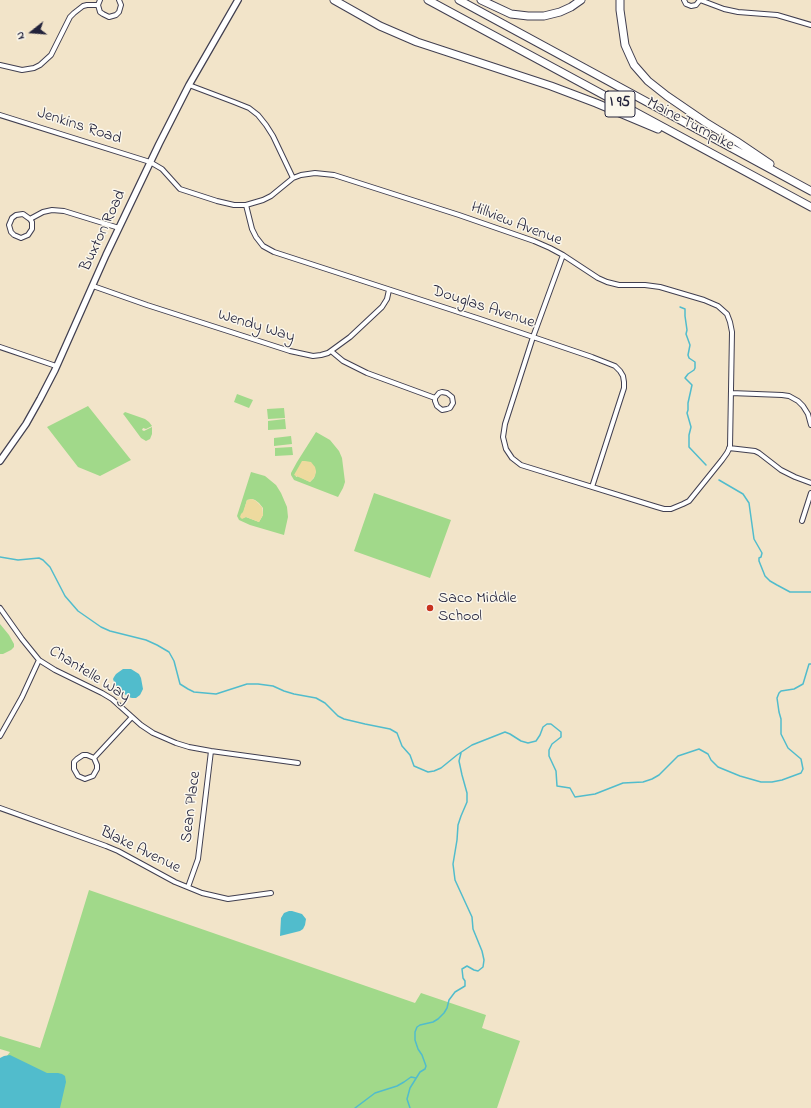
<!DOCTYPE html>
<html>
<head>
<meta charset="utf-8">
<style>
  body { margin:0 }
  #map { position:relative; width:811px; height:1108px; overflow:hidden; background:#f2e4c9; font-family:"Indie Flower",sans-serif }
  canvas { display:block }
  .north { position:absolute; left:12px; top:12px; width:40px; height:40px; -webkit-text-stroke:3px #fbf7ec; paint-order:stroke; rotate:253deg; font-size:11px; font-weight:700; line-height:16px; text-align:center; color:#22223b }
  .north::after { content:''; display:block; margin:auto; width:14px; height:18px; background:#22223b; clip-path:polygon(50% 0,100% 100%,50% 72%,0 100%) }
</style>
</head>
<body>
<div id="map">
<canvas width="811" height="1108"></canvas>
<div class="north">N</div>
</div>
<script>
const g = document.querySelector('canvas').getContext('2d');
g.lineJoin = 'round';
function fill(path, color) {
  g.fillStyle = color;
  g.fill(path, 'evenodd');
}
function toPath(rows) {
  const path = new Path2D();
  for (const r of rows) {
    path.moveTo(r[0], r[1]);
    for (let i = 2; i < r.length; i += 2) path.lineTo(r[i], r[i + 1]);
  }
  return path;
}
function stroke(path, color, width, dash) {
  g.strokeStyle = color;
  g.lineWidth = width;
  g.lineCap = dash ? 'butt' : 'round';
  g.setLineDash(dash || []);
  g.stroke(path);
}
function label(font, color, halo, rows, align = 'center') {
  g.font = font + ' "Indie Flower",sans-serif';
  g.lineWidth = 3;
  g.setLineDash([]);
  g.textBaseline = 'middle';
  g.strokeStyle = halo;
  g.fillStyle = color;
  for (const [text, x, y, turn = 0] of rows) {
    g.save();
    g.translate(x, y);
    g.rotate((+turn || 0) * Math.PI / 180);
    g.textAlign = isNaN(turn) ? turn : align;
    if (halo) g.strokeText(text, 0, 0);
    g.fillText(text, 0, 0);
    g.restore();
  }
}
const green = toPath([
  [237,394,253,400,249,408,234,402],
  [88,406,131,460,100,476,78,467,47,427],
  [284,408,285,418,268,419,267,409],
  [125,412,145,419,149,422,152,426,146,429,143,428,142,430,144,431,152,427,152,434,150,439,146,441,141,438,124,415,123,414],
  [285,419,286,429,268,430,268,421],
  [316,432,330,440,339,451,342,458,345,482,343,488,338,497,294,480,291,475,291,473,297,462],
  [316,471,314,478,310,482,298,476,296,477,295,473],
  [291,436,292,444,274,446,274,438],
  [292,447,293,455,275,456,275,448],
  [251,472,265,476,276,485,281,493,287,507,288,517,284,535,250,525,239,520,237,516],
  [252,499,255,500,259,503,263,508,263,515,259,522,246,517,242,518,247,500],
  [374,493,451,520,430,578,354,551],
  [0,624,9,635,14,644,14,647,11,650,3,654,0,654],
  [89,890,415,1003,421,993,486,1015,482,1028,520,1041,497,1108,0,1108,0,1065,10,1052,0,1049,0,1036,40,1048,55,1001]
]);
const sand = toPath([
  [302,461,305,461,311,462,315,467,316,471,315,476,310,482,294,475],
  [252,499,256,501,262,507,263,515,259,522,246,517,242,519,240,517,241,514,243,512,247,500]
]);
const water = toPath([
  [123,669,131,669,139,674,141,678,143,689,140,695,136,698,132,698,128,697,115,685,113,679,114,677,116,674],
  [289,911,292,911,302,914,306,919,305,925,303,929,300,931,280,936,281,918,284,913],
  [10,1055,47,1073,58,1073,62,1074,65,1076,66,1082,60,1108,0,1108,0,1058,4,1056]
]);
const stream = toPath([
  [680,307,685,309,685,316,687,330,686,334,690,345,688,355,689,358,695,362,695,368,694,370,688,374,685,378,692,385,688,403,688,410,687,413,691,427,689,435,689,447,706,465],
  [719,480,743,494,749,503,754,539,762,553,761,557,759,558,759,561,765,576,770,581,777,585,790,592,811,592],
  [0,557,18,560,39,558,43,560,50,567,65,596,78,611,101,627,110,631,146,640,157,645,169,652,174,661,180,684,188,689,194,692,216,694,247,684,258,684,273,686,284,691,294,694,316,698,325,703,338,716,344,719,365,724,390,729,397,733,402,746,410,755,414,766,428,772,434,771,441,768,457,755,472,745,505,732,510,734,521,741,528,743,536,741,540,735,543,727,547,724,551,724,561,732,561,737,552,744,549,750,549,756,556,771,557,786,570,788,575,797,595,794,623,783,643,782,652,779,659,775,678,756,699,749,708,754,711,760,718,767,740,776,761,782,772,782,782,780,801,773,803,769,801,759,788,748,781,734,781,719,779,712,777,698,779,693,781,691,794,689,803,684,809,664,811,664],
  [355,1108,375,1093,397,1086,404,1082,411,1077,416,1078],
  [410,1108,407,1099,410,1088,420,1072,425,1069,426,1066,422,1055,418,1049,415,1040,415,1032,417,1027,420,1025,433,1022,438,1019,444,1013,447,1008,449,1000,455,992,465,986,465,981,463,978,462,969,467,966,474,970,478,971,483,967,484,960,482,951,473,929,472,917,455,880,453,864,457,840,458,825,461,816,467,802,467,793,462,775,459,761,461,753]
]);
const minor = toPath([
  [100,0,98,5,100,12,103,14,109,17,116,15,119,12,121,5,119,0],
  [684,0,686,4,691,6,696,5,700,0],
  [700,0,724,9,738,12,777,15,811,25],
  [0,65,22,70,34,68,40,65,51,55,70,17,74,13,83,6,87,5,98,5],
  [189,85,234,102,249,108,258,115,266,125,273,136,293,178],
  [0,115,150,162,162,169,180,189,217,201,234,205,246,205,263,200,271,196,293,178,301,175,315,173,334,175,459,215,534,241,550,248,563,255,598,278,607,282,619,285,645,285,660,287,704,300,718,306,727,314,730,322,732,332,730,447,727,453,722,460,689,501,683,504,671,509,664,509,657,507,521,465,512,458,506,449,503,437,505,424,533,337,563,255],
  [246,205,252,229,256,237,263,246,274,252,480,319,592,357,615,366,620,371,623,376,624,382,624,388,592,487],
  [30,219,32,222,32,229,28,235,21,238,14,235,11,232,9,225,12,218,16,215,23,214,30,219,43,212,52,210,64,211,119,228],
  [93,286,147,305,290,351,313,356,321,355,328,353,350,337,382,307,387,299,389,290],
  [0,347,56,366],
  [331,351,343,361,367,373,435,398,435,401,437,406,442,410,447,409,450,408,453,403,452,397,447,393,442,392,439,393,435,398],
  [731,393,782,395,789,396,798,401,803,406,808,414,811,425],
  [729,448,755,451,759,453,781,470,795,477,811,483],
  [802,521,811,493],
  [0,608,22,639,39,660,55,670,102,693,112,699,141,725,153,733,176,743,189,747,211,751,298,763],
  [0,736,22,697,39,660],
  [94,758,97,765,97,769,93,776,85,779,78,776,74,769,74,762,77,759,83,755,87,755,94,758,132,717],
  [0,808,106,846,118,851,175,882,202,893,228,899,271,893],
  [188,887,198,859,211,751]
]);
const secondary = toPath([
  [0,461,26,424,40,399,55,370,106,255,159,144,189,85,238,0]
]);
const motorway = toPath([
  [334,0,380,26,417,42,551,86,596,103,658,129],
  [428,0,811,207],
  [459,0,811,191],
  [481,0,511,14,528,16,544,16,560,12,571,7,581,0],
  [620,0,620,10,625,45,629,54,634,65,648,81,667,96,705,122,736,141,770,164]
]);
const markers = [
  [430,608,4,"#c8321e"]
];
const shields = [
  [620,104,30]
];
const shieldNames = [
  ["I 95",620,104]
];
const streetNames = [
  ["Maine Turnpike",690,125,28],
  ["Jenkins Road",79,127,18],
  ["Hillview Avenue",516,225,21],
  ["Buxton Road",104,231,-65],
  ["Douglas Avenue",483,308,18],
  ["Wendy Way",256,327,17],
  ["Chantelle Way",89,675,32],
  ["Sean Place",192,807,-83],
  ["Blake Avenue",140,851,26]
];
const poiNames = [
  ["Saco Middle",438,599],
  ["School",438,617]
];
fill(green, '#a1d98a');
fill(sand, '#eeda9e');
fill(water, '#51bccc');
stroke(stream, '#51bccc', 1.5);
stroke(minor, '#413f50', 6);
stroke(secondary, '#413f50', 8);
stroke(motorway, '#413f50', 9);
stroke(minor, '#fff', 4);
stroke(secondary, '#fff', 5.5);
stroke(motorway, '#fff', 7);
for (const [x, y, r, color] of markers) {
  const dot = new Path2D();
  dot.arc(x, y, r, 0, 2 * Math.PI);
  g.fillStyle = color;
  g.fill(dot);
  stroke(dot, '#fbf7ec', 1.5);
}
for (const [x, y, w] of shields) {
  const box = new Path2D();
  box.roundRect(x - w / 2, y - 13, w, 26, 3);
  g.fillStyle = '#fbf7ec';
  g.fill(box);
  stroke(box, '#22223b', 1);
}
label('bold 15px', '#22223b', null, shieldNames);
label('16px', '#22223b', '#fbf7ec', streetNames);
label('16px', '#22223b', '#fbf7ec', poiNames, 'left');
</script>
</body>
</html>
